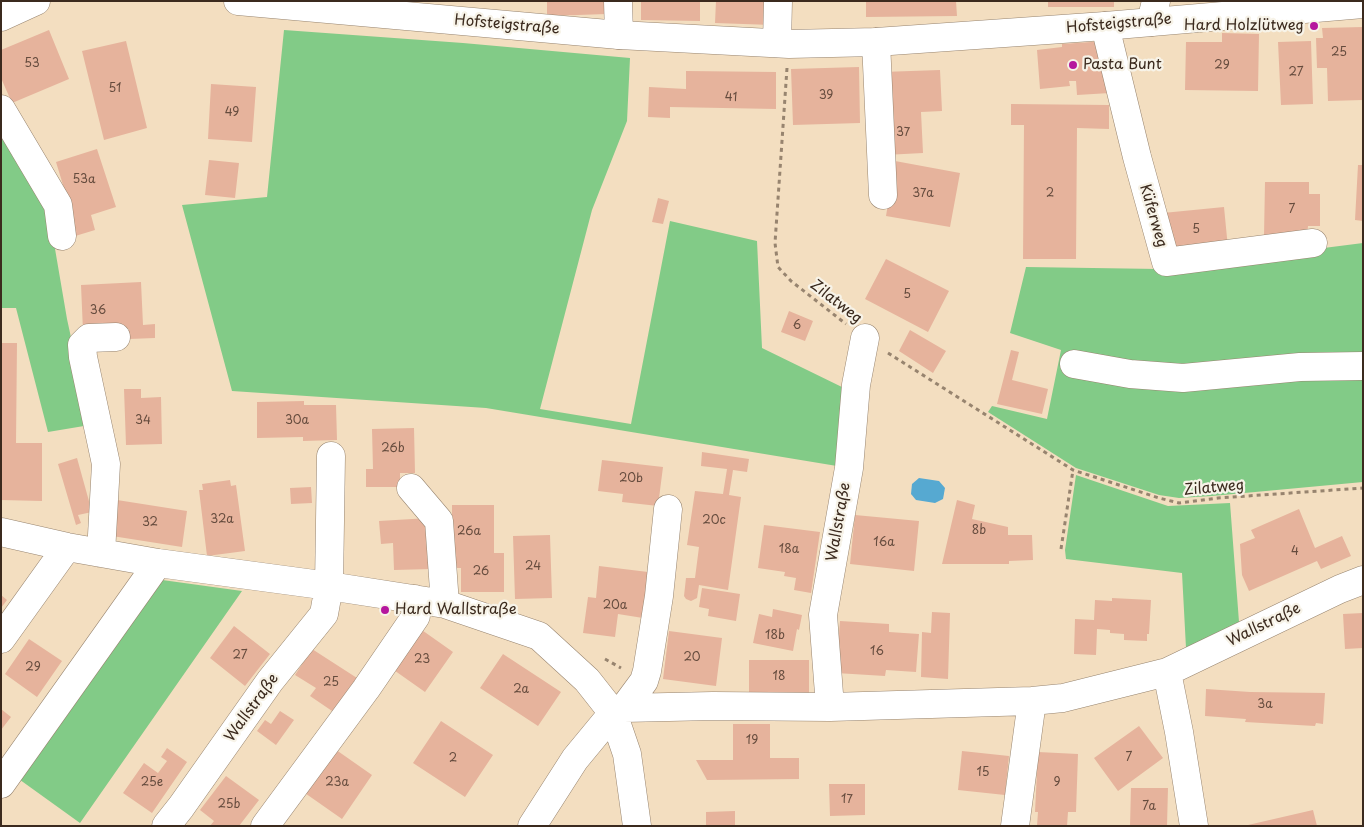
<!DOCTYPE html>
<html>
<head>
<meta charset="utf-8">
<style>
  body { margin:0 }
  #map { position:relative; width:1364px; height:827px; overflow:hidden; background:#f3dec0; font-family:"Playpen Sans",sans-serif }
  canvas { display:block }
  .frame { position:absolute; inset:0; border:2px solid #3b2a1e; pointer-events:none }
</style>
</head>
<body>
<div id="map">
<canvas width="1364" height="827"></canvas>
<div class="frame"></div>
</div>
<script>
const g = document.querySelector('canvas').getContext('2d');
g.lineJoin = 'round';
function fill(path, color) {
  g.fillStyle = color;
  g.fill(path, 'evenodd');
}
function toPath(rows) {
  const path = new Path2D();
  for (const r of rows) {
    path.moveTo(r[0], r[1]);
    for (let i = 2; i < r.length; i += 2) path.lineTo(r[i], r[i + 1]);
  }
  return path;
}
function stroke(path, color, width, dash) {
  g.strokeStyle = color;
  g.lineWidth = width;
  g.lineCap = dash ? 'butt' : 'round';
  g.setLineDash(dash || []);
  g.stroke(path);
}
function label(font, color, halo, rows, align = 'center') {
  g.font = font + ' "Playpen Sans",sans-serif';
  g.lineWidth = 4.5;
  g.setLineDash([]);
  g.textBaseline = 'middle';
  g.strokeStyle = halo;
  g.fillStyle = color;
  for (const [text, x, y, turn = 0] of rows) {
    g.save();
    g.translate(x, y);
    g.rotate((+turn || 0) * Math.PI / 180);
    g.textAlign = isNaN(turn) ? turn : align;
    if (halo) g.strokeText(text, 0, 0);
    g.fillText(text, 0, 0);
    g.restore();
  }
}
const green = toPath([
  [284,30,463,43,630,58,627,121,592,210,540,409,631,424,670,221,757,241,762,348,846,389,843,467,486,408,232,391,182,205,267,197],
  [1,122,47,202,67,319,90,425,48,432,16,308,1,308],
  [1363,243,1363,482,1212,496,1179,498,1159,495,1076,468,988,412,992,406,1047,419,1061,350,1010,333,1026,267,1159,269],
  [1076,475,1168,506,1230,503,1239,622,1186,648,1182,573,1066,559,1065,550],
  [155,579,242,591,80,823,16,777]
]);
const water = toPath([
  [919,478,939,481,945,488,943,499,935,503,916,500,911,494,912,484]
]);
const building = toPath([
  [547,1,606,1,607,14,547,16],
  [641,1,700,1,700,21,641,20],
  [716,1,773,1,772,25,715,23],
  [866,1,956,1,957,16,866,17],
  [1048,1,1114,1,1114,7,1048,7],
  [1363,27,1363,100,1328,101,1327,68,1317,68,1316,38,1323,38,1322,28],
  [49,30,69,79,12,103,1,78,1,50],
  [1222,33,1259,34,1258,91,1185,90,1186,42,1222,42],
  [126,41,147,128,104,140,82,51],
  [1106,41,1110,93,1077,95,1076,81,1069,81,1070,86,1040,89,1037,50,1062,47,1062,44],
  [1311,41,1313,104,1281,105,1278,42],
  [859,67,860,123,793,125,791,69],
  [940,70,942,111,921,112,923,153,885,155,882,72],
  [686,71,776,72,776,109,670,107,670,118,648,117,649,87,686,89],
  [211,84,256,87,252,142,208,139],
  [1011,104,1109,105,1109,129,1077,128,1076,259,1023,259,1024,125,1011,125],
  [97,149,116,207,91,215,95,230,72,237,67,198,56,162],
  [209,160,239,163,235,198,205,195],
  [895,161,960,173,950,227,886,216],
  [1358,165,1363,165,1363,221,1355,220],
  [1265,182,1309,182,1309,194,1320,194,1320,226,1308,226,1307,236,1264,236],
  [658,198,669,201,663,224,652,222],
  [1224,207,1228,248,1167,249,1163,213],
  [886,259,949,291,928,332,865,299],
  [141,282,143,325,155,324,155,338,129,339,129,329,83,331,81,285],
  [789,311,813,321,805,341,781,332],
  [910,330,946,351,933,373,899,351],
  [1,343,17,343,16,443,42,443,42,501,1,500],
  [1011,350,1019,352,1012,380,1048,389,1042,414,997,404],
  [124,389,141,389,141,398,161,397,162,444,126,445],
  [304,401,304,405,336,405,337,440,303,441,303,437,257,438,257,402],
  [414,428,415,473,400,473,400,487,366,487,366,469,373,469,372,429],
  [702,452,749,459,747,472,733,470,729,495,741,497,728,590,699,585,697,598,691,601,686,599,684,596,686,578,695,578,699,547,687,545,695,491,723,494,727,469,701,466],
  [77,458,92,512,78,515,81,523,76,525,58,464],
  [602,460,663,467,658,506,622,502,623,494,598,491],
  [230,480,231,486,236,485,245,551,207,556,199,490,203,490,202,484],
  [311,487,312,503,291,504,290,488],
  [117,500,187,511,182,547,112,536],
  [957,500,975,505,972,519,1008,527,1008,535,1032,535,1033,560,1009,561,1009,564,942,564],
  [452,505,494,505,494,553,504,553,504,592,461,592,461,568,452,568],
  [1299,509,1315,548,1342,536,1351,556,1321,569,1317,561,1249,591,1242,575,1240,544,1255,538,1251,530],
  [855,515,919,521,914,571,850,564],
  [429,518,432,569,394,570,393,543,381,544,379,521],
  [764,525,820,532,811,593,794,590,796,578,784,576,785,572,758,568],
  [550,535,552,598,515,599,513,536],
  [599,566,648,572,643,618,618,614,615,637,583,633,588,597,596,598],
  [702,588,740,594,736,621,708,616,709,609,699,607],
  [1,595,7,600,1,608],
  [1112,598,1151,600,1149,634,1147,634,1147,641,1124,640,1124,634,1110,633,1110,630,1097,629,1096,655,1074,654,1075,619,1094,620,1095,600,1112,601],
  [773,609,802,615,799,630,797,629,793,651,753,643,759,614,772,617],
  [932,612,950,613,948,679,921,677,922,632,931,633],
  [1363,613,1363,648,1345,649,1343,614],
  [840,621,889,624,889,632,919,634,916,672,886,670,885,676,836,673],
  [234,626,270,654,245,686,210,658],
  [419,628,453,652,425,692,391,668],
  [669,631,722,638,716,686,663,679],
  [29,639,62,661,37,697,5,674],
  [312,649,357,678,335,713,310,696,316,688,295,675],
  [503,654,561,692,538,726,480,688],
  [749,660,809,660,809,694,749,694],
  [1206,689,1250,692,1325,693,1323,724,1316,723,1315,726,1245,722,1246,719,1205,716],
  [1,709,11,717,1,730],
  [280,711,294,720,276,745,257,731,265,720,271,724],
  [441,721,493,755,465,797,413,763],
  [733,724,770,724,770,758,799,758,799,779,707,780,696,760,733,760],
  [1139,726,1163,758,1118,791,1094,758],
  [332,747,372,775,342,819,302,791],
  [167,748,187,762,152,813,123,793,144,763,158,773,167,761,161,757],
  [962,751,1009,756,1005,795,958,790],
  [1038,752,1078,754,1076,812,1068,812,1067,826,1037,826,1038,812,1035,812],
  [226,776,259,800,239,826,210,826,214,821,200,810],
  [829,784,865,784,865,815,830,816],
  [1131,788,1168,788,1167,826,1130,826],
  [1313,810,1317,826,1248,826,1248,825],
  [735,811,735,826,706,826,706,812]
]);
const path = toPath([
  [787,68,775,243,778,267,791,281,846,324],
  [888,353,1073,470,1159,498,1179,503,1218,498,1363,488],
  [1061,549,1073,470],
  [605,659,621,668]
]);
const minor = toPath([
  [618,1,619,35],
  [1151,22,1156,1],
  [1105,26,1137,157,1166,262,1313,243],
  [876,42,883,195],
  [777,43,778,1],
  [1,109,58,205,62,236],
  [1074,364,1130,374,1183,378,1300,367,1363,366],
  [411,488,439,521,445,604],
  [1,532,67,547,158,563,329,586,445,604,539,636,587,680,613,713,627,754,637,826],
  [101,553,106,464,83,357,82,345,89,338,116,337],
  [1,639,67,547],
  [1167,672,1179,732,1194,826],
  [830,707,823,615,849,468,856,385,865,338],
  [624,708,644,681,647,671,659,596,668,509],
  [1,784,158,563],
  [166,826,181,807,270,681,324,614,329,586,331,456],
  [265,826,366,689,416,616,415,599],
  [532,826,575,759,613,713,624,708,713,706,830,707,1032,701,1063,698,1167,672,1340,589,1363,580],
  [1015,826,1032,701]
]);
const major = toPath([
  [238,1,619,35,789,44,876,42,1105,26,1363,4],
  [1,17,36,1]
]);
const markers = [
  [1314,26,5,"#b5179e"],
  [1073,65,5,"#b5179e"],
  [385,610,5,"#b5179e"]
];
const numberNames = [
  ["25",1339,53],
  ["53",32,64],
  ["29",1222,66],
  ["27",1296,73],
  ["51",115,89],
  ["39",826,96],
  ["41",731,98],
  ["49",232,113],
  ["37",903,133],
  ["53a",84,180],
  ["37a",923,194],
  ["2",1050,194],
  ["7",1292,210],
  ["5",1196,230],
  ["5",907,295],
  ["36",98,311],
  ["6",797,326],
  ["34",143,421],
  ["30a",297,421],
  ["26b",393,449],
  ["20b",631,479],
  ["32a",222,520],
  ["20c",714,521],
  ["32",150,523],
  ["8b",979,531],
  ["26a",469,532],
  ["16a",884,543],
  ["18a",789,550],
  ["4",1295,552],
  ["24",533,567],
  ["26",481,572],
  ["20a",615,606],
  ["18b",775,636],
  ["16",877,652],
  ["27",240,656],
  ["20",692,658],
  ["23",422,660],
  ["29",33,668],
  ["18",779,677],
  ["25",331,683],
  ["2a",521,690],
  ["3a",1265,705],
  ["19",752,741],
  ["7",1129,758],
  ["2",453,759],
  ["15",983,773],
  ["25e",152,783],
  ["23a",337,783],
  ["9",1057,783],
  ["17",847,800],
  ["25b",229,805],
  ["7a",1149,807]
];
const streetNames = [
  ["Hofsteigstraße",1119,24,-5],
  ["Hofsteigstraße",507,25,5],
  ["Küferweg",1153,216,74],
  ["Zilatweg",836,302,38],
  ["Zilatweg",1214,488,-5],
  ["Wallstraße",839,522,-80],
  ["Wallstraße",1264,625,-26],
  ["Wallstraße",252,708,-54]
];
const poiNames = [
  ["Hard Holzlütweg",1304,26,"right"],
  ["Pasta Bunt",1083,65],
  ["Hard Wallstraße",395,610]
];
fill(green, '#82cb87');
fill(water, '#56a9d1');
fill(building, '#e6b39c');
stroke(minor, '#97846f', 29);
stroke(major, '#97846f', 29);
stroke(path, '#97846f', 3, [4, 4]);
stroke(minor, '#fff', 28);
stroke(major, '#fff', 28);
for (const [x, y, r, color] of markers) {
  const dot = new Path2D();
  dot.arc(x, y, r, 0, 2 * Math.PI);
  g.fillStyle = color;
  g.fill(dot);
  stroke(dot, '#f7f3e8', 2);
}
label('12px', '#664c3e', null, numberNames);
label('15px', '#3b2a1e', '#f7f3e8', streetNames);
label('15px', '#3b2a1e', '#f7f3e8', poiNames, 'left');
</script>
</body>
</html>
